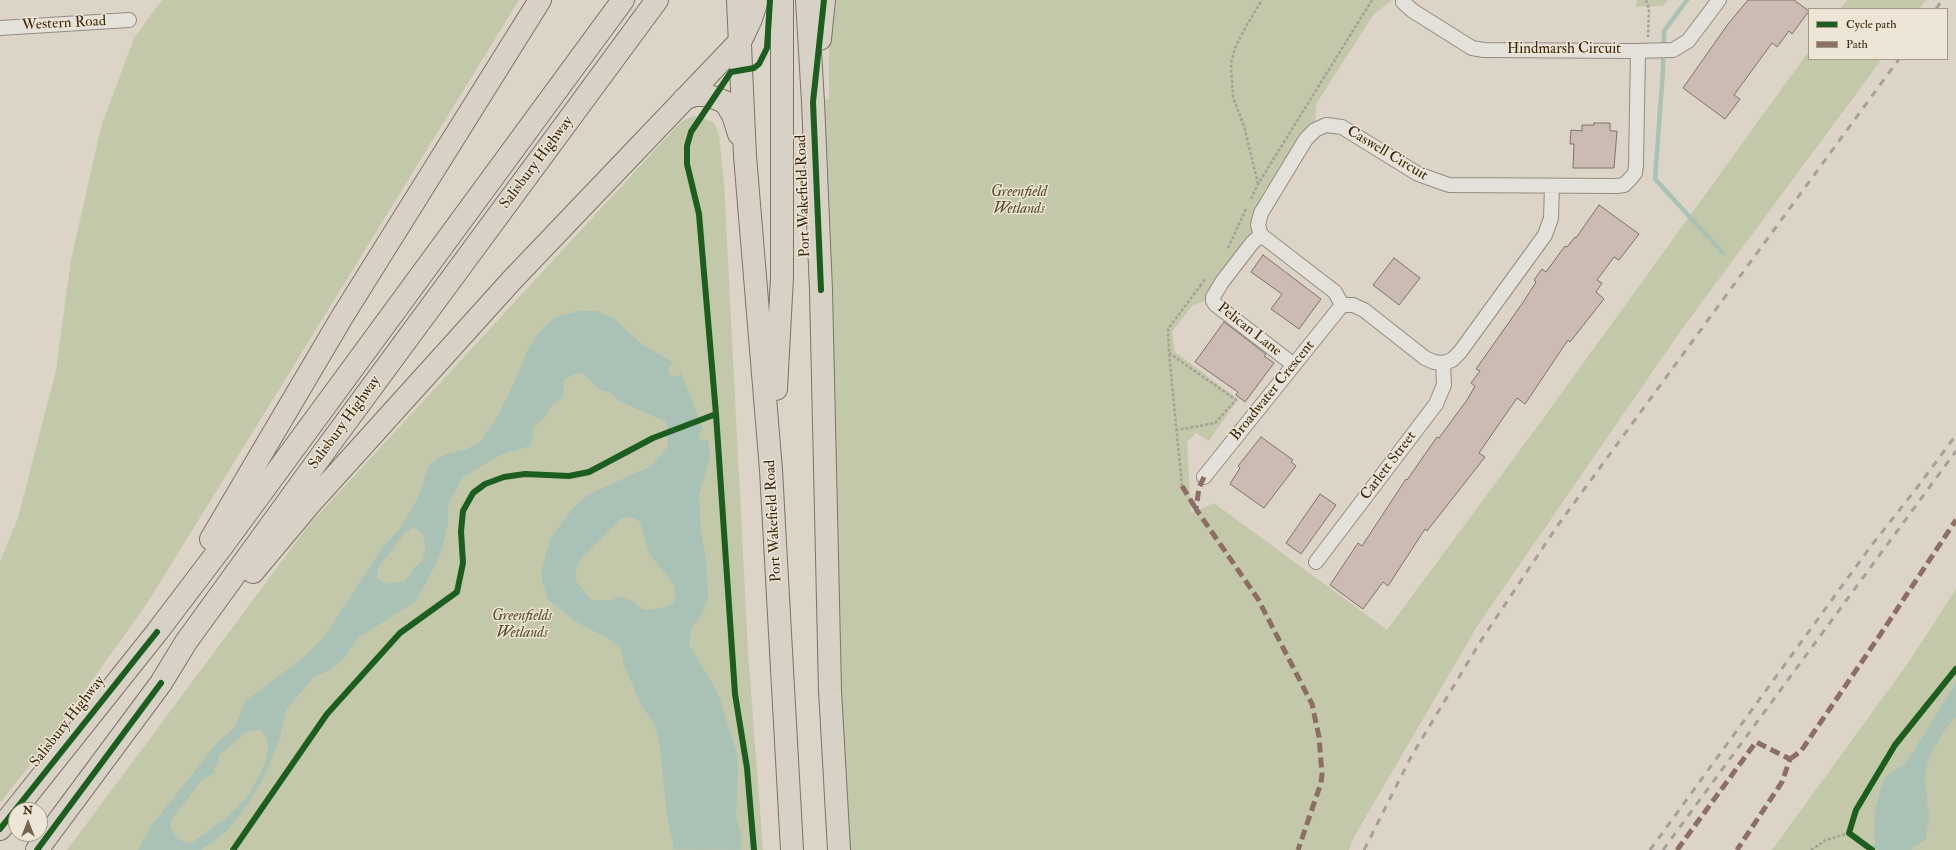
<!DOCTYPE html>
<html>
<head>
<meta charset="utf-8">
<style>
  body { margin:0 }
  #map { position:relative; width:1956px; height:850px; overflow:hidden; background:#dcd4c6; font-family:"IM FELL Double Pica",serif }
  canvas { display:block }
  .legend { position:absolute; left:1808px; top:8px; width:140px; height:52px; box-sizing:border-box; background:#ede5d5; border:1px solid #a79985; margin:0; padding:5px 7px; list-style:none; font-size:12px; color:#3d270e }
  .legend li { display:flex; align-items:center; gap:8px; height:20px }
  .legend b { width:20px; border:1px solid #a79985 }
  .north { position:absolute; left:8px; top:802px; width:40px; height:40px; box-sizing:border-box; background:#ede5d5; border:1px solid #a79985; border-radius:50%; rotate:0deg; font-size:11px; font-weight:700; line-height:16px; text-align:center; color:#3d270e }
  .north::after { content:''; display:block; margin:auto; width:14px; height:18px; background:#75644e; clip-path:polygon(50% 0,100% 100%,50% 72%,0 100%) }
</style>
</head>
<body>
<div id="map">
<canvas width="1956" height="850"></canvas>
<ul class="legend">
<li><b style="height:5px;background:#1b5e20"></b>Cycle path</li>
<li><b style="height:5px;background:#8d6e63"></b>Path</li>
</ul>
<div class="north">N</div>
</div>
<script>
const g = document.querySelector('canvas').getContext('2d');
g.lineJoin = 'round';
function fill(path, color) {
  g.fillStyle = color;
  g.fill(path, 'evenodd');
}
function toPath(rows) {
  const path = new Path2D();
  for (const r of rows) {
    path.moveTo(r[0], r[1]);
    for (let i = 2; i < r.length; i += 2) path.lineTo(r[i], r[i + 1]);
  }
  return path;
}
function stroke(path, color, width, dash) {
  g.strokeStyle = color;
  g.lineWidth = width;
  g.lineCap = dash ? 'butt' : 'round';
  g.setLineDash(dash || []);
  g.stroke(path);
}
function label(font, color, halo, rows, align = 'center') {
  g.font = font + ' "IM FELL Double Pica",serif';
  g.lineWidth = 3;
  g.setLineDash([]);
  g.textBaseline = 'middle';
  g.strokeStyle = halo;
  g.fillStyle = color;
  for (const [text, x, y, turn = 0] of rows) {
    g.save();
    g.translate(x, y);
    g.rotate((+turn || 0) * Math.PI / 180);
    g.textAlign = isNaN(turn) ? turn : align;
    if (halo) g.strokeText(text, 0, 0);
    g.fillText(text, 0, 0);
    g.restore();
  }
}
const green = toPath([
  [162,0,519,0,148,602,48,742,0,803,0,562,18,518,56,370,71,260,101,127,134,38],
  [832,0,1392,0,1374,14,1316,104,1315,130,1258,225,1213,297,1192,306,1172,332,1175,352,1238,399,1209,441,1196,433,1187,442,1191,513,1214,503,1387,630,1545,416,1809,51,1809,59,1882,59,1682,329,1478,625,1354,837,1349,850,839,850,813,102,829,99,829,39],
  [1637,0,1668,0,1663,6,1636,7],
  [1847,0,1926,0,1919,9,1840,9],
  [695,116,714,122,719,135,724,182,748,652,763,850,67,850,308,526,677,126,685,119],
  [1956,589,1956,850,1772,850,1908,663]
]);
const water = toPath([
  [580,311,597,311,612,317,643,345,673,362,668,369,670,375,677,377,681,373,703,429,699,433,699,438,702,441,708,440,710,456,699,496,701,532,706,560,708,597,702,614,691,629,689,645,713,684,720,699,736,751,738,767,736,818,741,833,741,850,674,849,667,816,660,748,655,725,641,705,624,665,621,650,611,640,576,622,548,600,543,584,541,573,550,539,573,508,589,494,649,467,663,453,668,445,667,422,619,401,611,393,600,390,583,373,574,374,564,380,563,397,553,404,542,420,533,427,533,437,530,446,500,455,462,478,448,505,448,524,443,545,435,566,415,602,358,638,343,659,330,670,314,677,286,710,279,741,266,773,250,801,227,831,201,850,138,850,151,826,217,743,235,727,245,701,305,656,324,637,383,547,399,530,419,496,428,467,436,459,446,454,465,450,481,441,496,419,514,383,527,351,539,332,549,323,561,315],
  [632,517,640,522,649,554,673,583,675,593,675,601,668,607,644,610,631,600,620,596,612,600,591,600,576,581,576,571,580,559,622,518],
  [413,527,423,534,425,547,423,560,414,568,405,581,388,584,377,579,378,568,405,533],
  [260,729,267,739,268,750,265,764,249,795,225,819,191,843,182,841,173,833,170,823,175,815,202,780,214,773,214,768,219,762,219,755,247,732],
  [1956,683,1956,717,1944,731,1929,757,1925,778,1929,818,1926,839,1911,850,1878,850,1874,839,1875,809,1884,778,1906,763]
]);
const stream = toPath([
  [1687,0,1664,31,1663,70,1655,179,1723,253],
  [1870,850,1876,846]
]);
const building = toPath([
  [1748,0,1794,0,1809,11,1792,34,1789,31,1777,47,1772,43,1734,95,1740,99,1725,119,1683,88,1728,24,1748,0],
  [1594,123,1610,123,1610,131,1617,131,1614,168,1573,168,1574,144,1570,144,1571,130,1582,131,1582,125,1594,125,1594,123],
  [1599,205,1639,234,1619,260,1614,257,1597,280,1602,283,1596,292,1604,299,1570,342,1568,340,1525,404,1517,398,1479,453,1485,457,1427,531,1425,529,1388,586,1383,582,1363,609,1330,585,1358,543,1362,546,1406,479,1407,480,1437,437,1439,438,1467,400,1475,386,1471,383,1480,371,1476,369,1524,301,1536,282,1534,280,1542,269,1546,272,1565,246,1567,247,1575,237,1576,238,1599,205],
  [1263,255,1321,299,1299,329,1271,309,1282,294,1251,272,1263,255],
  [1394,258,1420,278,1399,305,1373,285,1394,258],
  [1224,322,1266,354,1264,356,1274,363,1245,402,1236,395,1238,392,1195,362,1224,322],
  [1261,437,1293,460,1291,462,1296,466,1264,508,1230,484,1240,468,1238,466,1261,437],
  [1320,494,1336,505,1301,554,1286,543,1320,494]
]);
const path = toPath([
  [1646,0,1649,9,1648,37],
  [1258,184,1244,126,1233,97,1231,64,1235,48,1245,28,1262,0],
  [1251,199,1258,184,1372,0],
  [1228,248,1246,209],
  [1200,286,1206,278],
  [1169,353,1236,400,1215,423,1177,430],
  [1182,486,1169,353,1168,329,1200,286],
  [1811,850,1826,840,1849,833]
]);
const street = toPath([
  [1403,0,1403,2,1413,11,1472,48,1484,50,1635,51,1673,50,1688,41,1719,0],
  [0,28,129,20],
  [1552,186,1551,218,1545,235,1460,352,1452,360,1443,363,1434,362,1425,358,1364,310,1353,305,1342,305,1335,292,1261,235,1258,225,1261,213,1306,139,1315,130,1326,125,1342,127,1418,174,1449,185,1617,186,1624,185,1631,178,1635,173,1636,165,1638,51],
  [1261,235,1252,243,1222,282,1213,297,1213,301,1216,305,1294,365],
  [1204,477,1342,305],
  [1316,562,1436,404,1444,385,1443,363]
]);
const highway = toPath([
  [738,0,745,156,771,470,792,850],
  [807,0,813,102,821,290,830,690,839,850],
  [820,39,824,0],
  [684,99,695,95,707,95,725,102,733,115,739,134],
  [776,389,782,277,782,0],
  [211,539,342,317,540,0],
  [253,572,308,506,512,280,741,40,751,19,757,0],
  [0,829,157,632,223,545,623,0],
  [37,850,161,683,186,642,329,445,657,0]
]);
const rail = toPath([
  [1936,9,1942,0],
  [1364,850,1411,757,1482,639,1558,525,1899,59],
  [1650,850,1871,546,1916,489,1956,435],
  [1663,850,1956,451]
]);
const quiet = toPath([
  [1204,477,1199,488,1196,509,1258,599,1312,704,1319,737,1322,774,1321,783,1298,850],
  [1182,486,1196,509],
  [1790,759,1801,751,1878,638,1956,520],
  [1677,850,1756,742,1790,759,1782,782,1737,850]
]);
const cycleway = toPath([
  [821,290,813,102,824,0],
  [0,829,157,632],
  [37,850,161,683],
  [233,850,327,714,400,633,457,592,463,563,461,531,463,511,473,493,485,484,504,477,525,474,569,476,589,472,653,438,716,414],
  [754,850,747,768,735,694,716,414,699,214,687,164,687,146,691,132,731,72,754,68,759,64,767,48,770,0],
  [1872,850,1849,833,1856,810,1895,745,1956,669]
]);
const streetNames = [
  ["Western Road",64,24,-3],
  ["Hindmarsh Circuit",1564,50],
  ["Caswell Circuit",1387,154,31],
  ["Salisbury Highway",537,163,-53],
  ["Port Wakefield Road",804,196,-92],
  ["Pelican Lane",1249,330,38],
  ["Broadwater Crescent",1273,391,-51],
  ["Salisbury Highway",345,423,-54],
  ["Carlett Street",1389,466,-53],
  ["Port Wakefield Road",774,521,-93],
  ["Salisbury Highway",68,722,-52]
];
const parkNames = [
  ["Greenfield",1019,193],
  ["Wetlands",1019,210],
  ["Greenfields",522,617],
  ["Wetlands",522,634]
];
fill(green, '#c4c8aa');
fill(water, '#aac2b6');
stroke(stream, '#aac2b6', 4.5);
fill(building, '#cbbbb2');
stroke(building, '#7c7469', 1);
stroke(street, '#938c81', 16);
stroke(highway, '#7c7469', 24);
stroke(path, '#a6a098', 2.5, [3, 2]);
stroke(street, '#e4e0da', 14);
stroke(highway, '#d8d1c5', 22);
stroke(rail, '#a6a098', 3, [7, 7]);
stroke(quiet, '#8d6e63', 5, [10, 5]);
stroke(cycleway, '#1b5e20', 6);
label('15px', '#3d270e', '#ede5d5', streetNames);
label('italic 15px', '#5a4d30', '#ede5d5', parkNames);
</script>
</body>
</html>
